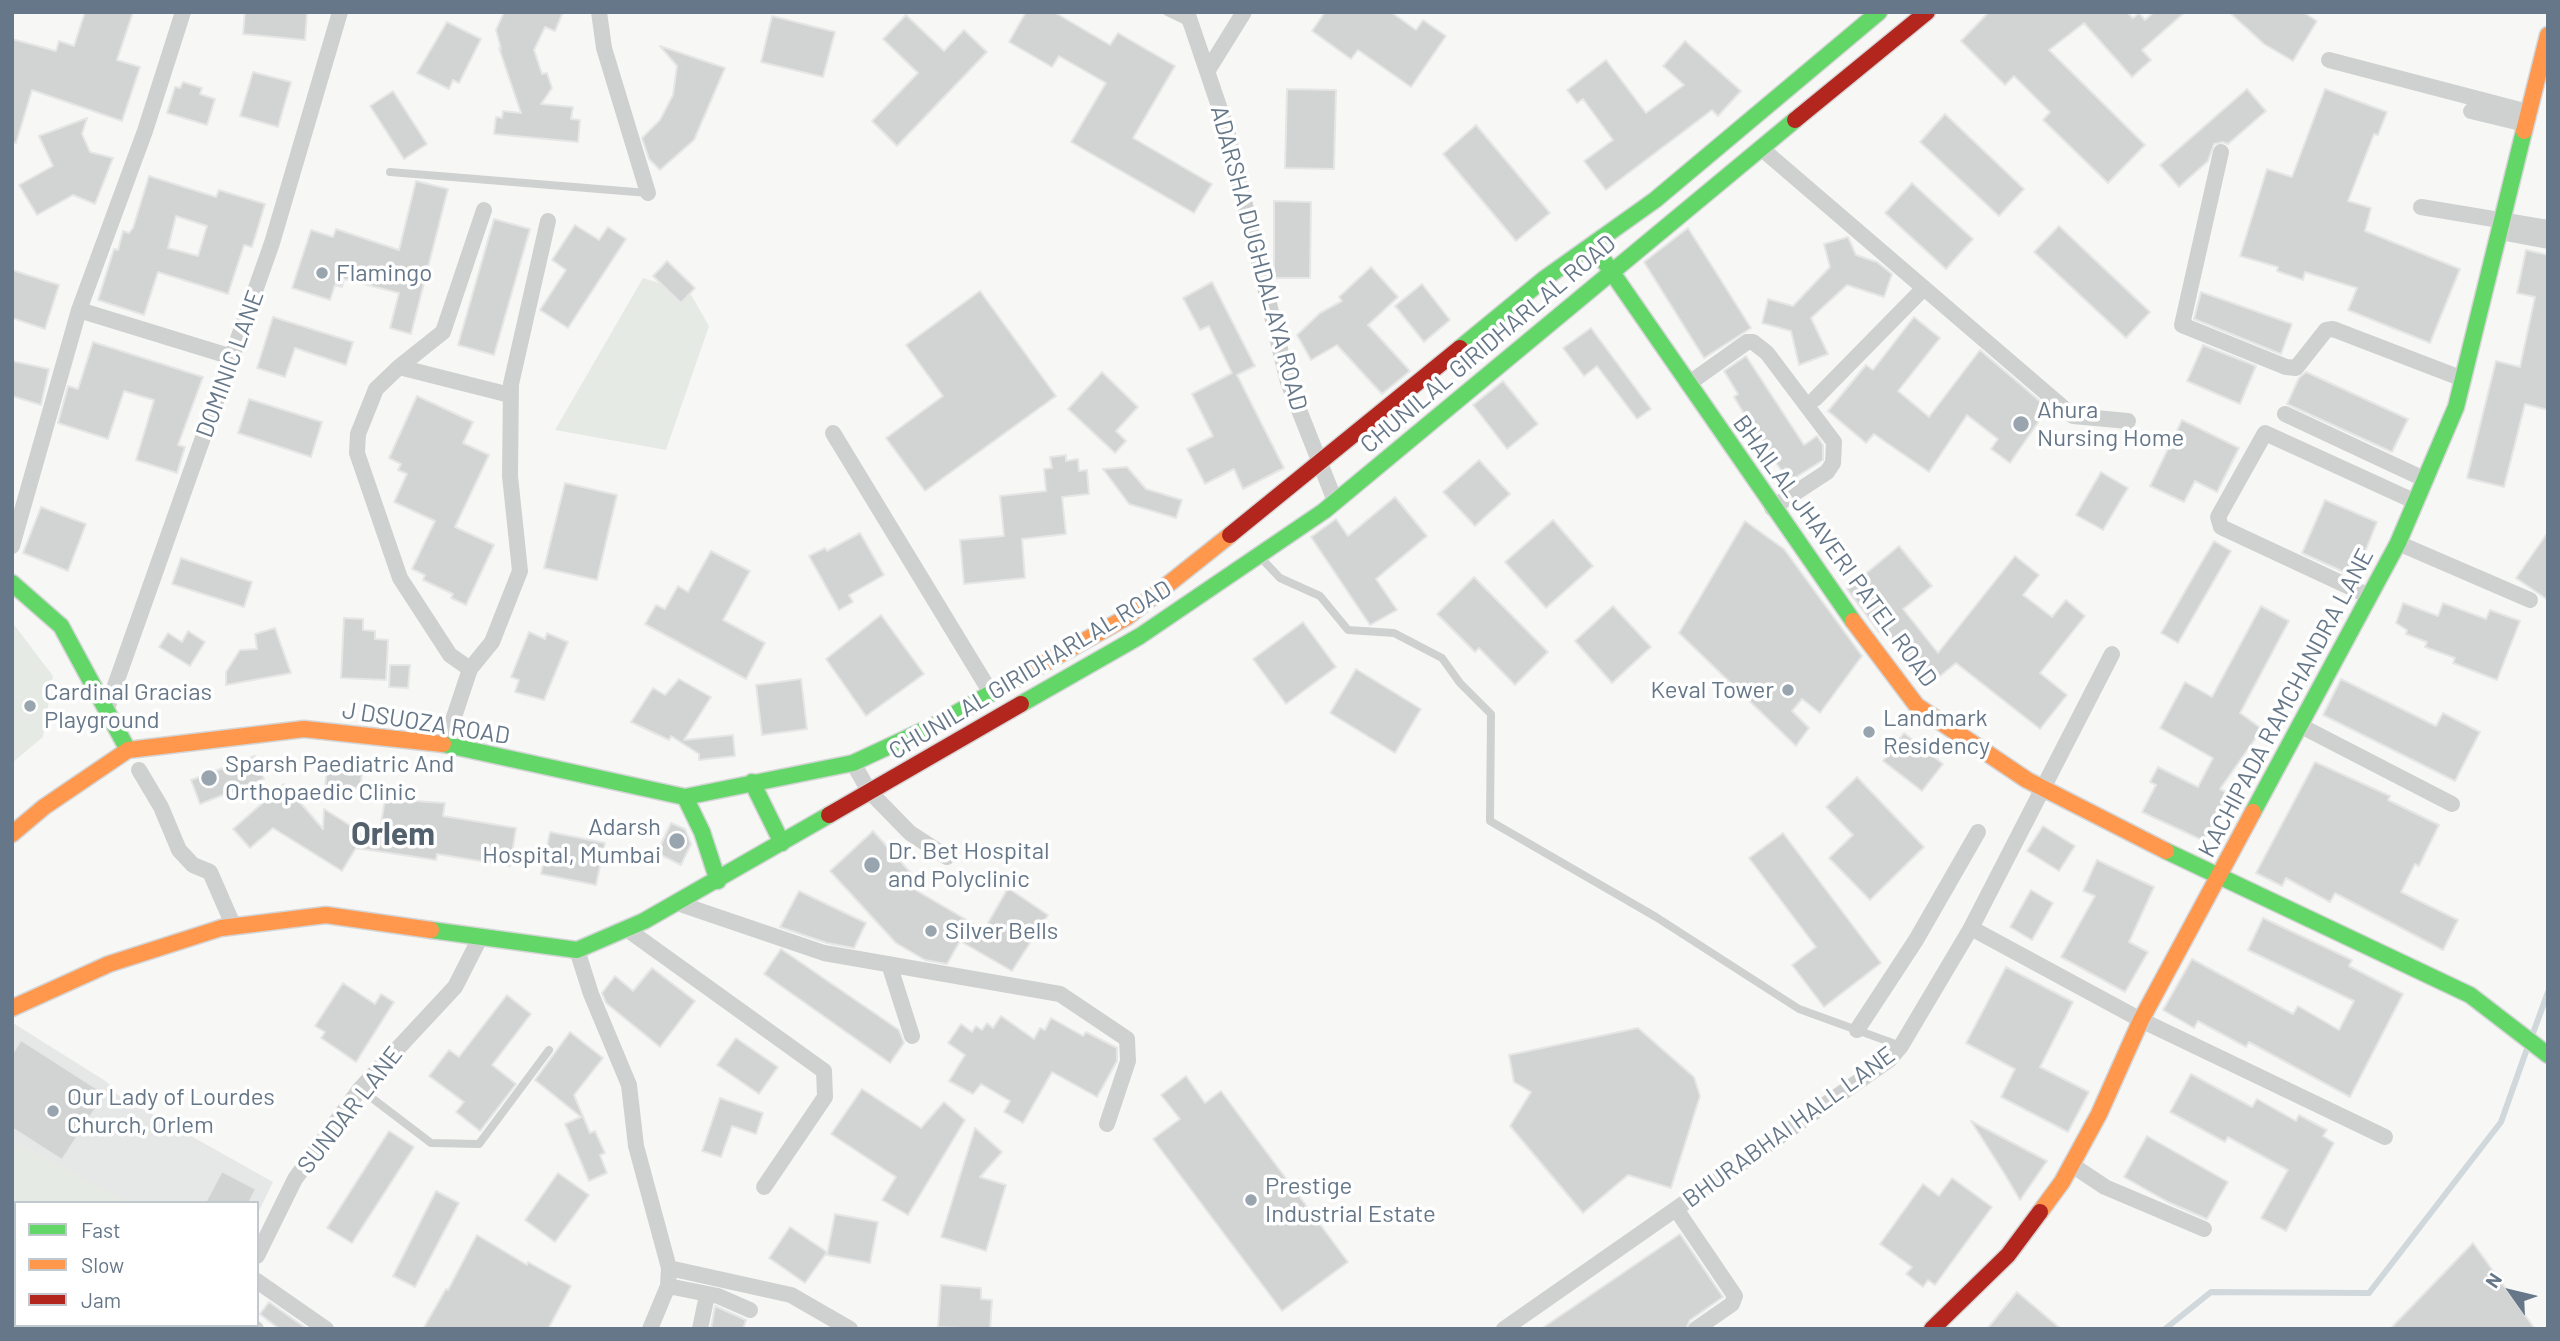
<!DOCTYPE html>
<html>
<head>
<meta charset="utf-8">
<style>
  body { margin:0 }
  #map { position:relative; width:2560px; height:1341px; overflow:hidden; background:#f7f7f6; font-family:Barlow,sans-serif }
  canvas { display:block }
  .frame { position:absolute; inset:0; border:14px solid #657788; pointer-events:none }
  .legend { position:absolute; left:14px; top:1201px; width:245px; height:126px; box-sizing:border-box; background:#fff; border:2px solid #c1c9cf; margin:0; padding:9px 12px; list-style:none; font-size:21px; color:#657788 }
  .legend li { display:flex; align-items:center; gap:14px; height:35px }
  .legend b { width:35px; border:2px solid #c1c9cf }
  .north { position:absolute; left:2476px; top:1257px; width:70px; height:70px; -webkit-text-stroke:5px #fff; paint-order:stroke; rotate:304deg; font-size:19px; font-weight:700; line-height:28px; text-align:center; color:#657788 }
  .north::after { content:''; display:block; margin:auto; width:24px; height:32px; background:#657788; clip-path:polygon(50% 0,100% 100%,50% 72%,0 100%) }
</style>
</head>
<body>
<div id="map">
<canvas width="2560" height="1341"></canvas>
<div class="frame"></div>
<ul class="legend">
<li><b style="height:9px;background:#63d668"></b>Fast</li>
<li><b style="height:9px;background:#ff974d"></b>Slow</li>
<li><b style="height:9px;background:#b3261e"></b>Jam</li>
</ul>
<div class="north">N</div>
</div>
<script>
const g = document.querySelector('canvas').getContext('2d');
g.lineJoin = 'round';
function fill(path, color) {
  g.fillStyle = color;
  g.fill(path, 'evenodd');
}
function toPath(rows) {
  const path = new Path2D();
  for (const r of rows) {
    path.moveTo(r[0], r[1]);
    for (let i = 2; i < r.length; i += 2) path.lineTo(r[i], r[i + 1]);
  }
  return path;
}
function stroke(path, color, width, dash) {
  g.strokeStyle = color;
  g.lineWidth = width;
  g.lineCap = dash ? 'butt' : 'round';
  g.setLineDash(dash || []);
  g.stroke(path);
}
function label(font, color, halo, rows, align = 'center') {
  g.font = font + ' Barlow,sans-serif';
  g.lineWidth = 7;
  g.setLineDash([]);
  g.textBaseline = 'middle';
  g.strokeStyle = halo;
  g.fillStyle = color;
  for (const [text, x, y, turn = 0] of rows) {
    g.save();
    g.translate(x, y);
    g.rotate((+turn || 0) * Math.PI / 180);
    g.textAlign = isNaN(turn) ? turn : align;
    if (halo) g.strokeText(text, 0, 0);
    g.fillText(text, 0, 0);
    g.restore();
  }
}
const built = toPath([
  [13,1023,107,1082,118,1095,273,1182,257,1215,257,1203,16,1203,16,1325,202,1325,200,1329,12,1329]
]);
const green = toPath([
  [643,278,690,293,709,326,666,450,555,430],
  [12,622,53,676,43,737,12,763],
  [12,1139,130,1203,16,1203,16,1289,12,1287]
]);
const stream = toPath([
  [2532,1036,2548,992],
  [2165,1329,2211,1292,2369,1293,2501,1122,2528,1046]
]);
const building = toPath([
  [85,12,133,12,117,60,140,67,122,121,32,90,16,143,12,142,12,39,56,51,59,41,74,46,85,12],
  [245,12,307,12,305,40,243,34,245,12],
  [504,12,563,12,555,31,545,27,534,50,542,74,547,73,552,88,541,104,573,107,571,119,580,120,578,142,494,134,496,117,502,118,503,111,521,113,499,48,501,49,496,30,504,12],
  [1026,12,1054,12,1110,45,1118,33,1175,66,1133,138,1212,184,1194,213,1071,142,1106,83,1059,56,1052,67,1009,42,1026,12],
  [1325,12,1391,12,1416,30,1423,20,1446,36,1411,87,1358,50,1351,59,1312,31,1325,12],
  [1989,12,2127,12,2133,18,2139,13,2145,20,2154,12,2185,12,2142,50,2151,60,2132,77,2084,23,2049,50,2145,145,2108,183,2043,120,2050,112,2014,76,2005,85,1961,41,1989,12],
  [2229,12,2303,12,2317,21,2293,61,2264,44,2229,12],
  [906,15,944,51,964,30,987,52,897,146,872,121,918,73,883,39,906,15],
  [772,16,835,32,823,77,761,62,772,16],
  [447,22,481,39,459,83,453,80,449,89,417,73,447,22],
  [1685,41,1741,91,1718,116,1712,110,1606,190,1584,161,1613,140,1583,99,1577,103,1567,90,1606,60,1646,113,1684,85,1663,66,1685,41],
  [660,46,725,68,694,140,660,170,649,159,642,138,660,120,673,95,677,66,660,46],
  [253,72,291,82,278,127,240,116,253,72],
  [183,82,202,88,200,94,215,99,207,125,167,113,175,87,180,88,183,82],
  [1287,89,1336,90,1334,169,1285,168,1287,89],
  [2247,89,2266,111,2228,144,2223,142,2214,144,2208,161,2179,187,2160,165,2247,89],
  [2325,89,2387,112,2378,135,2374,134,2348,201,2371,208,2365,231,2460,269,2430,343,2348,310,2357,288,2305,272,2303,280,2277,271,2278,267,2240,256,2267,169,2292,177,2325,89],
  [393,91,427,144,404,159,370,106,393,91],
  [1945,114,2024,189,1999,216,1920,142,1945,114],
  [87,118,82,134,90,152,113,158,95,204,73,195,37,215,19,185,53,166,39,136,87,118],
  [1476,125,1550,213,1516,241,1443,154,1476,125],
  [149,176,216,197,219,190,265,204,252,247,244,245,228,294,158,272,144,315,98,300,114,249,118,250,123,231,129,233,133,228,149,176],
  [176,216,207,226,198,256,168,248,176,216],
  [416,181,448,189,411,334,390,328,399,293,344,279,342,287,335,285,330,300,292,288,311,230,333,237,336,229,399,250,416,181],
  [1912,183,1973,239,1946,269,1885,213,1912,183],
  [1274,201,1311,202,1310,278,1274,278,1274,201],
  [494,219,530,229,494,355,458,345,494,219],
  [575,225,599,240,608,227,626,239,568,328,540,310,566,270,552,260,575,225],
  [2059,226,2150,312,2126,338,2034,252,2059,226],
  [1688,228,1751,328,1704,358,1644,262,1688,228],
  [1848,237,1856,255,1877,262,1892,274,1884,297,1847,285,1811,318,1828,354,1799,365,1791,331,1762,323,1768,299,1793,306,1830,267,1824,244,1848,237],
  [2526,250,2548,255,2548,410,2525,404,2504,487,2467,478,2496,361,2520,367,2535,297,2517,293,2526,250],
  [667,261,695,288,681,303,653,276,667,261],
  [1371,267,1398,297,1368,325,1410,371,1382,394,1337,345,1311,360,1297,335,1320,313,1342,301,1339,297,1371,267],
  [12,270,59,285,45,329,12,318,12,270],
  [1212,282,1255,366,1237,375,1284,468,1243,489,1234,469,1205,484,1187,449,1213,436,1192,394,1232,373,1209,326,1200,330,1183,298,1212,282],
  [1422,284,1450,320,1424,342,1395,306,1422,284],
  [980,291,1056,396,925,491,886,438,943,396,906,345,980,291],
  [2201,292,2292,324,2281,354,2194,319,2201,292],
  [273,317,353,342,346,365,295,348,285,377,257,368,273,317],
  [1914,317,1940,338,1898,391,1929,417,1980,350,2048,408,2010,463,1991,449,1998,439,1967,415,1929,472,1874,434,1866,443,1828,411,1866,365,1873,370,1914,317],
  [1591,328,1651,409,1637,419,1597,366,1584,376,1563,348,1591,328],
  [93,342,203,377,178,445,185,447,177,473,136,460,154,400,124,391,108,439,58,423,68,386,78,389,93,342],
  [2203,345,2256,366,2240,404,2187,381,2203,345],
  [1746,356,1804,445,1817,436,1823,445,1823,460,1793,479,1786,468,1782,471,1764,447,1734,397,1738,394,1724,371,1746,356],
  [12,361,49,369,41,405,12,396,12,361],
  [1102,372,1138,407,1116,431,1126,441,1115,453,1068,409,1102,372],
  [2306,372,2408,419,2392,452,2287,404,2299,378,2306,372],
  [1503,381,1538,424,1507,449,1473,405,1503,381],
  [417,396,473,422,463,443,489,455,455,527,494,545,466,605,451,598,453,594,423,580,425,575,412,569,435,521,394,502,407,474,398,470,401,464,389,458,417,396],
  [249,399,322,422,311,457,238,433,249,399],
  [2182,420,2239,448,2217,492,2195,481,2184,502,2150,486,2182,420],
  [1066,455,1066,461,1078,459,1079,471,1087,470,1089,494,1062,497,1066,534,1022,539,1025,578,964,584,960,540,1004,536,1000,496,1046,491,1044,469,1052,468,1050,457,1066,455],
  [1479,460,1510,494,1475,526,1443,492,1479,460],
  [1127,467,1146,489,1182,500,1176,518,1129,504,1103,469,1127,467],
  [2101,472,2128,488,2103,530,2076,515,2101,472],
  [565,483,617,495,597,580,544,568,565,483],
  [1395,497,1427,536,1376,579,1397,610,1370,625,1311,537,1336,519,1348,536,1395,497],
  [2325,500,2377,522,2355,577,2302,553,2325,500],
  [41,507,86,524,68,571,23,553,41,507],
  [1553,520,1593,566,1546,608,1505,562,1553,520],
  [1745,521,1784,549,1862,656,1820,713,1802,699,1792,711,1809,728,1796,746,1679,633,1745,521],
  [2548,532,2548,600,2516,578,2548,532],
  [860,533,884,575,849,595,853,602,839,610,809,556,825,548,827,551,860,533],
  [2214,541,2231,551,2178,643,2161,633,2214,541],
  [1899,546,1932,586,1903,609,1938,653,2015,556,2039,575,2023,595,2052,617,2066,600,2085,616,2040,673,2067,695,2040,729,1956,663,1929,685,1883,628,1879,632,1847,589,1899,546],
  [711,551,750,571,723,620,765,643,746,679,645,624,656,605,665,609,678,586,688,592,711,551],
  [181,558,252,582,244,607,172,584,181,558],
  [1474,577,1548,652,1515,685,1479,648,1475,652,1437,614,1474,577],
  [2403,603,2438,616,2443,603,2486,619,2490,610,2520,621,2497,680,2453,663,2455,658,2425,647,2427,642,2406,634,2407,630,2396,623,2403,603],
  [1613,606,1651,647,1612,683,1575,641,1613,606],
  [2261,606,2289,621,2240,713,2262,729,2220,789,2228,793,2204,841,2142,812,2156,785,2150,782,2158,767,2198,787,2213,758,2160,728,2185,682,2212,697,2261,606],
  [881,615,924,674,866,716,826,659,881,615],
  [344,618,363,619,363,630,375,631,375,639,388,640,386,680,341,678,344,618],
  [1303,622,1336,667,1286,704,1253,659,1303,622],
  [275,628,291,673,226,685,226,672,240,650,257,649,255,634,275,628],
  [188,631,205,642,190,666,159,647,168,633,182,642,188,631],
  [529,632,545,639,547,633,568,642,544,700,515,692,519,680,511,677,529,632],
  [390,665,410,665,408,688,389,687,390,665],
  [1356,669,1421,709,1395,753,1330,713,1356,669],
  [679,679,711,697,684,740,733,735,735,756,699,760,699,754,671,736,669,740,631,722,653,688,665,695,679,679],
  [801,679,807,729,762,735,756,685,801,679],
  [2341,679,2436,726,2443,713,2480,732,2455,781,2323,715,2341,679],
  [1904,733,1943,764,1922,791,1883,761,1904,733],
  [255,756,264,779,200,804,191,780,255,756],
  [2315,762,2390,796,2388,800,2439,825,2419,866,2415,864,2401,892,2458,920,2443,950,2335,893,2330,902,2286,878,2282,886,2256,873,2315,762],
  [327,767,362,769,361,788,325,787,327,767],
  [1857,777,1924,847,1870,900,1829,858,1853,835,1826,807,1857,777],
  [284,784,323,829,324,809,378,843,385,799,445,803,443,816,516,828,510,866,437,854,436,860,356,848,342,871,273,828,250,848,233,829,284,784],
  [671,823,685,829,691,844,681,865,657,853,671,823],
  [2043,826,2075,846,2059,871,2027,851,2043,826],
  [873,831,919,882,912,888,984,930,1008,888,1048,915,1012,971,960,941,947,964,925,960,896,943,830,871,873,831],
  [550,832,605,843,596,885,541,874,550,832],
  [1783,833,1881,963,1824,1007,1792,965,1816,947,1749,858,1783,833],
  [2097,860,2154,887,2129,942,2148,952,2125,992,2061,957,2095,896,2083,891,2097,860],
  [2031,890,2053,903,2032,940,2010,927,2031,890],
  [799,891,866,923,854,948,827,943,780,927,799,891],
  [2263,918,2352,960,2349,966,2403,994,2350,1097,2249,1042,2246,1047,2198,1021,2194,1028,2163,1010,2192,959,2293,1014,2298,1006,2339,1030,2354,1001,2248,950,2263,918],
  [781,949,899,1030,904,1043,890,1063,764,974,781,949],
  [2006,967,2073,1002,2040,1067,2089,1092,2068,1132,2001,1097,2015,1069,1966,1043,2006,967],
  [652,968,695,1001,660,1047,606,1003,602,993,615,976,633,991,652,968],
  [343,983,375,1004,381,994,394,1002,356,1062,321,1038,325,1032,315,1026,343,983],
  [507,995,531,1014,492,1065,516,1084,480,1131,456,1112,464,1102,429,1076,449,1050,459,1057,507,995],
  [1001,1016,1034,1039,1040,1028,1045,1030,1051,1018,1083,1036,1086,1032,1117,1048,1117,1061,1097,1097,1052,1072,1023,1123,1004,1112,1010,1101,981,1084,973,1094,949,1081,965,1055,948,1043,961,1024,972,1032,976,1026,982,1030,987,1023,993,1028,1001,1016],
  [1638,1028,1694,1077,1700,1096,1671,1188,1628,1175,1583,1213,1510,1126,1531,1092,1514,1082,1509,1055,1638,1028],
  [570,1032,603,1058,574,1095,590,1133,595,1131,605,1153,600,1155,607,1173,589,1181,565,1124,581,1117,535,1080,570,1032],
  [736,1038,778,1067,759,1094,717,1065,736,1038],
  [21,1040,105,1094,62,1160,12,1128,12,1054,21,1040],
  [2191,1074,2252,1107,2257,1099,2296,1121,2299,1115,2327,1130,2323,1136,2334,1143,2286,1231,2261,1218,2288,1170,2228,1137,2225,1142,2170,1112,2191,1074],
  [1186,1076,1205,1103,1221,1091,1348,1262,1282,1311,1153,1139,1180,1119,1161,1095,1186,1076],
  [862,1089,921,1128,944,1102,965,1120,908,1215,882,1200,896,1177,831,1134,862,1089],
  [720,1098,763,1113,756,1134,732,1126,721,1157,702,1151,720,1098],
  [1971,1121,2047,1161,2020,1200,2004,1173,1971,1121],
  [975,1128,1002,1152,980,1177,1006,1185,986,1251,941,1237,975,1128],
  [389,1131,414,1147,352,1243,327,1228,389,1131],
  [2147,1136,2228,1182,2207,1219,2168,1202,2124,1177,2147,1136],
  [222,1171,256,1189,249,1203,205,1203,222,1171],
  [558,1173,589,1195,555,1242,525,1220,558,1173],
  [1952,1178,1992,1207,1935,1285,1928,1280,1923,1287,1906,1274,1912,1267,1880,1244,1923,1184,1939,1196,1952,1178],
  [436,1191,459,1203,415,1287,393,1276,436,1191],
  [835,1214,878,1222,870,1263,827,1255,835,1214],
  [790,1227,827,1252,805,1283,769,1258,790,1227],
  [1680,1234,1723,1297,1690,1320,1686,1329,1541,1329,1680,1234],
  [477,1235,527,1265,528,1262,571,1286,548,1329,423,1329,446,1289,448,1290,477,1235],
  [2473,1243,2535,1329,2390,1329,2473,1243],
  [941,1285,981,1288,981,1299,992,1300,990,1329,938,1327,941,1285],
  [2017,1292,2061,1329,1987,1329,2017,1292],
  [269,1302,307,1329,279,1329,260,1314,269,1302],
  [715,1306,746,1320,743,1329,711,1329,715,1306]
]);
const lane = toPath([
  [1167,12,1190,23],
  [390,172,648,193],
  [1260,557,1280,578,1320,596,1348,630,1394,633,1442,658,1460,683,1491,714,1490,821,1656,917,1799,1009,1901,1046],
  [360,1089,431,1143,479,1144,549,1050]
]);
const street = toPath([
  [599,12,604,48,648,193],
  [1187,12,1226,127,1288,382,1335,501],
  [2329,60,2528,112],
  [1208,70,1244,12],
  [2471,111,2525,124],
  [1762,149,2073,416,2128,421],
  [2221,152,2182,325,2286,367,2296,368,2326,330,2333,329,2463,379],
  [2421,207,2548,228],
  [2500,232,2548,241],
  [79,310,232,357],
  [399,367,510,395],
  [1688,384,1747,342,1753,342,1767,353,1834,442,1833,463,1827,472,1772,508],
  [1815,399,1924,288],
  [2285,414,2426,480],
  [833,433,991,693],
  [2398,543,2530,600],
  [12,546,79,310,145,131,183,12],
  [2369,596,2236,534,2221,527,2218,517,2265,433,2416,502],
  [470,669,450,655,400,578,357,453,358,434,376,389,399,367,443,332,484,210],
  [106,711,272,243,340,12],
  [2299,725,2452,804],
  [445,744,470,669,492,642,520,571,510,476,511,384,548,221],
  [853,763,869,791,910,833,947,857],
  [139,770,161,807,179,850,193,865,210,872,234,927],
  [677,903,824,953,1060,994,1127,1039,1128,1061,1107,1124],
  [1971,928,2141,1020,2385,1137],
  [628,930,824,1071,825,1097,764,1187],
  [577,950,591,994,629,1085,636,1146,669,1268,668,1286,650,1329],
  [889,964,912,1036],
  [1857,1030,1916,940,1978,832],
  [2072,1165,2105,1187,2204,1229],
  [1676,1209,1735,1296,1732,1304,1696,1329],
  [257,1256,295,1179,360,1089,455,987,480,938],
  [669,1268,791,1295,850,1329],
  [257,1281,326,1329],
  [668,1286,718,1296,750,1310],
  [224,1325,231,1329],
  [251,1325,256,1329],
  [700,1329,707,1295],
  [1504,1329,1889,1060,1901,1046,1971,928,2112,654]
]);
const fast = toPath([
  [1602,258,1853,621],
  [1460,348,1544,279,1655,200,1879,12],
  [12,583,61,626,128,750],
  [1021,704,1140,636,1324,511,1795,120],
  [443,744,685,797,853,763,937,724,1009,683],
  [752,782,782,843],
  [685,797,702,832,718,881],
  [2253,812,2398,543,2456,407,2524,131],
  [2166,851,2470,995,2548,1055],
  [431,930,577,950,644,921,829,815]
]);
const slow = toPath([
  [2524,131,2548,35],
  [1853,621,1917,706,2027,780,2166,851],
  [1009,683,1127,617,1230,535],
  [12,834,44,807,128,750,304,729,443,744],
  [12,1008,109,964,221,928,326,915,431,930],
  [2040,1212,2062,1182,2099,1114,2141,1020,2253,812]
]);
const jam = toPath([
  [1795,120,1927,12],
  [1230,535,1460,348],
  [829,815,1021,704],
  [1932,1329,2008,1255,2040,1212]
]);
const markers = [
  [322,273,7,"#98a4ae"],
  [2021,424,9,"#98a4ae"],
  [1788,690,7,"#98a4ae"],
  [30,706,7,"#98a4ae"],
  [1869,732,7,"#98a4ae"],
  [209,778,9,"#98a4ae"],
  [677,841,9,"#98a4ae"],
  [872,865,9,"#98a4ae"],
  [931,931,7,"#98a4ae"],
  [53,1111,7,"#98a4ae"],
  [1251,1200,7,"#98a4ae"]
];
const streetNames = [
  ["ADARSHA DUGHDALAYA ROAD",1259,258,75],
  ["CHUNILAL GIRIDHARLAL ROAD",1488,344,-40],
  ["DOMINIC LANE",230,364,-70],
  ["BHAILAL JHAVERI PATEL ROAD",1835,551,54],
  ["CHUNILAL GIRIDHARLAL ROAD",1030,670,-31],
  ["KACHIPADA RAMCHANDRA LANE",2286,703,-62],
  ["J DSUOZA ROAD",426,723,9],
  ["SUNDAR LANE",350,1110,-52],
  ["BHURABHAI HALL LANE",1789,1127,-36]
];
const poiNames = [
  ["Flamingo",336,273],
  ["Ahura",2037,410],
  ["Nursing Home",2037,438],
  ["Keval Tower",1774,690,"right"],
  ["Cardinal Gracias",44,692],
  ["Playground",44,720],
  ["Landmark",1883,718],
  ["Residency",1883,746],
  ["Sparsh Paediatric And",225,764],
  ["Orthopaedic Clinic",225,792],
  ["Adarsh",661,827,"right"],
  ["Hospital, Mumbai",661,855,"right"],
  ["Dr. Bet Hospital",888,851],
  ["and Polyclinic",888,879],
  ["Silver Bells",945,931],
  ["Our Lady of Lourdes",67,1097],
  ["Church, Orlem",67,1125],
  ["Prestige",1265,1186],
  ["Industrial Estate",1265,1214]
];
const districtNames = [
  ["Orlem",393,834]
];
fill(built, '#e6e7e7');
fill(green, '#e6eae4');
stroke(stream, '#d0d8db', 6);
fill(building, '#d2d3d3');
stroke(building, '#e6e6e6', 2);
stroke(fast, '#d4d5d6', 19);
stroke(slow, '#d4d5d6', 19);
stroke(jam, '#d4d5d6', 19);
stroke(lane, '#cfd1d1', 8);
stroke(street, '#cfd1d1', 16);
stroke(fast, '#63d668', 16);
stroke(slow, '#ff974d', 16);
stroke(jam, '#b3261e', 16);
for (const [x, y, r, color] of markers) {
  const dot = new Path2D();
  dot.arc(x, y, r, 0, 2 * Math.PI);
  g.fillStyle = color;
  g.fill(dot);
  stroke(dot, '#fff', 2.5);
}
label('24px', '#657788', '#fff', streetNames);
label('24px', '#657788', '#fff', poiNames, 'left');
label('bold 32px', '#53616d', '#fff', districtNames);
</script>
</body>
</html>
